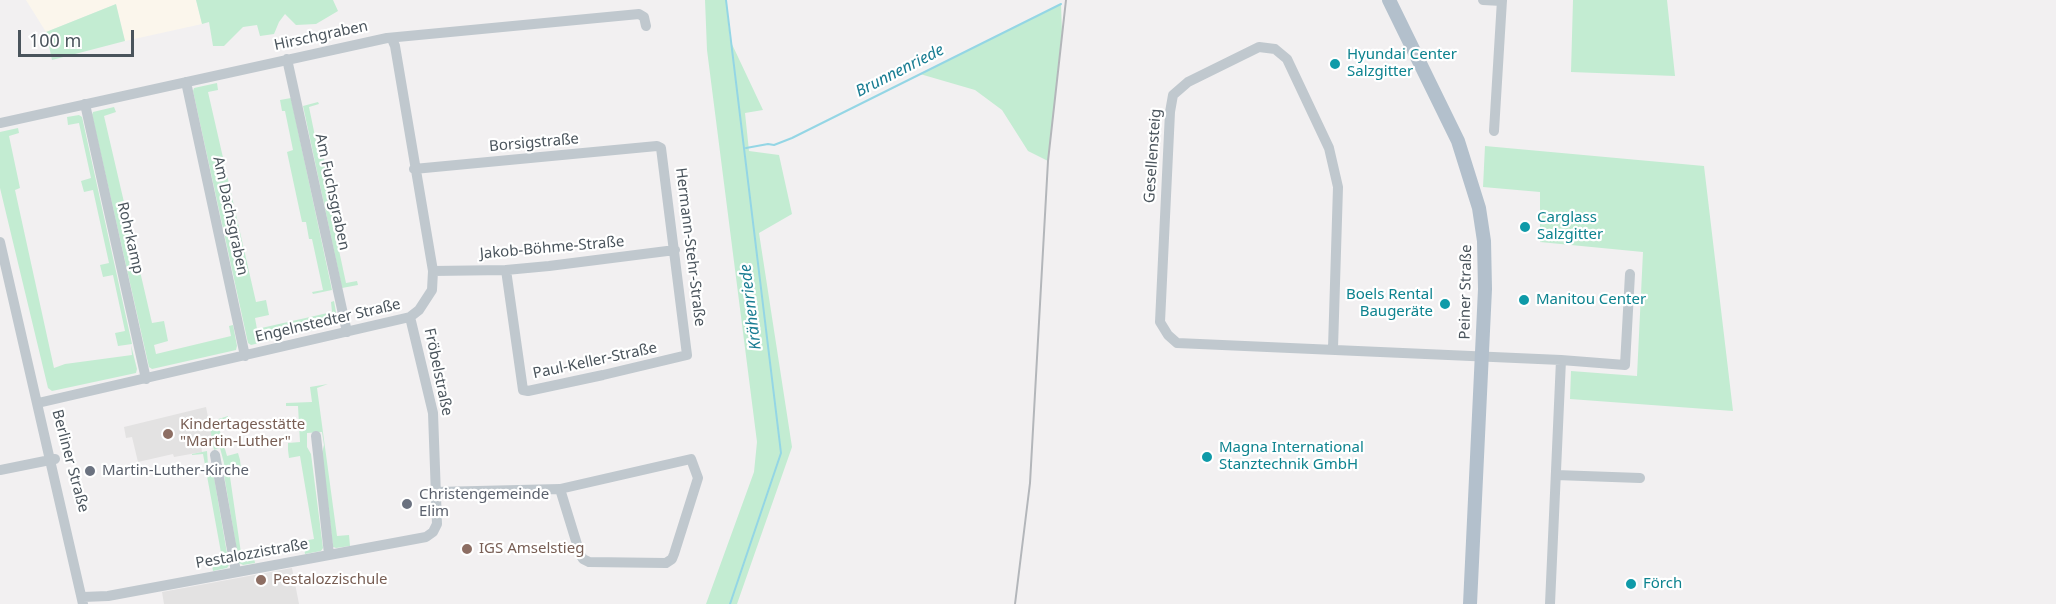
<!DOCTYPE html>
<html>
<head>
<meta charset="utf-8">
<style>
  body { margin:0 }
  #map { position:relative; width:2056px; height:604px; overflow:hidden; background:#f2f0f1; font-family:"Noto Sans",sans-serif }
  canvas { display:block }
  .scale { position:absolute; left:18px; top:30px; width:116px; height:27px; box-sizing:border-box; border:3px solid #4a545c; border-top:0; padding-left:8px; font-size:18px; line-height:21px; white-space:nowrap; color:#4a545c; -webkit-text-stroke:4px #fff; paint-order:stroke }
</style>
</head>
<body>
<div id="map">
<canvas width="2056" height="604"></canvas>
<div class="scale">100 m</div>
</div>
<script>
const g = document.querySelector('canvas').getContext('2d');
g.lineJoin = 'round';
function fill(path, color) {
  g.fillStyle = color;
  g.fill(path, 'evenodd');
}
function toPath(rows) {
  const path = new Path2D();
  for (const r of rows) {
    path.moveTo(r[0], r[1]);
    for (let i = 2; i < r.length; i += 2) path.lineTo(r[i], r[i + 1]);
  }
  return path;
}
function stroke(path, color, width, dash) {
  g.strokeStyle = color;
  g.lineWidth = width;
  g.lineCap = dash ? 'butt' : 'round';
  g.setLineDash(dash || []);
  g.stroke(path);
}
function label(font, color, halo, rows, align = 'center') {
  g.font = font + ' "Noto Sans",sans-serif';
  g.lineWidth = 4.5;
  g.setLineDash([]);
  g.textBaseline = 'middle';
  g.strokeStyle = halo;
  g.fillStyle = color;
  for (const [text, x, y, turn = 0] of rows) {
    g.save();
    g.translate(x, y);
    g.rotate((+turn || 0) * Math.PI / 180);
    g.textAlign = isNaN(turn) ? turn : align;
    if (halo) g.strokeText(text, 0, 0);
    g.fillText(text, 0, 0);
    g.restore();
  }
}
const commercial = toPath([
  [26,0,196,0,202,24,125,41,116,4,46,32]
]);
const education = toPath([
  [206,407,213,442,201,444,202,452,174,457,173,454,138,462,132,437,126,438,124,427],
  [292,568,299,604,164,604,162,592]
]);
const green = toPath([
  [196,0,333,0,338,11,316,24,296,25,285,14,279,22,274,34,260,36,257,25,243,27,224,46,213,46,209,22,202,24],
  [705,0,726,0,730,40,763,110,745,113,749,151,779,155,792,214,759,233,792,447,737,604,706,604,754,472,757,442,707,50],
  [1573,0,1667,0,1675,76,1571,72],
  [116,4,125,41,52,60,46,32],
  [1061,4,1062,32,1048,161,1028,151,1002,110,975,90,920,74],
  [217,83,218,90,208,92,256,302,266,300,269,315,255,318,257,329,332,312,331,302,334,301,338,324,251,345,248,343,193,91,194,88],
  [291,98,332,290,313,294,312,292,323,290,312,239,309,239,306,222,302,222,287,152,293,150,285,111,282,111,280,100],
  [318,102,319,104,309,107,317,146,321,145,335,208,332,209,336,226,334,227,346,283,357,281,358,285,342,288,303,106],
  [114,107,116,112,104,116,152,323,164,321,168,341,154,345,156,354,231,336,229,326,233,325,237,346,236,350,152,369,149,367,92,115,93,112],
  [79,115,82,117,132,344,118,346,115,333,125,331,113,275,103,277,100,265,109,263,93,190,84,192,81,181,91,178,79,123,68,125,67,117],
  [18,128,19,133,9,136,20,188,15,190,54,368,65,364,132,355,131,345,137,369,136,373,52,391,48,388,0,188,0,132],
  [1485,146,1704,166,1733,411,1570,399,1571,371,1637,376,1643,252,1540,242,1540,192,1483,187],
  [328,384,317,388,337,536,349,535,350,546,336,548,333,547,322,453,324,445,322,432,307,433,307,447,311,454,323,548,321,551,305,554,303,541,314,539,300,456,289,458,288,450,288,443,300,442,298,406,286,406,286,403,312,402,310,387],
  [228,416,228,418,217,421,227,456,238,453,240,460,241,468,229,470,241,553,253,551,255,563,243,565,239,563,223,469,224,463,220,448,214,450,209,422],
  [207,451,208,465,213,471,229,565,227,568,213,571,211,560,222,558,203,454,192,455,192,454]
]);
const stream = toPath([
  [726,0,781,453,730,604],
  [746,148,768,144,774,145,792,138,1061,4]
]);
const minor = toPath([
  [1483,0,1502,1],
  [287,59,347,332],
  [186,82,245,356],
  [85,104,146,379],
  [0,123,387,38,639,14,644,17,646,26],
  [1494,131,1502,0],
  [414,169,657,146,661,148,687,355,603,375,528,391,523,390,506,270],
  [0,242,83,604],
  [433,271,506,270,549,266,675,250],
  [1333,348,1338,187,1329,148,1287,59,1275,49,1259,47,1188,82,1173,95,1170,112,1160,322,1168,335,1177,343,1561,360,1550,604],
  [1561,360,1625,365,1630,274],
  [38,403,410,317,419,310,432,290,433,271,395,46,392,39],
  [316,436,329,554],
  [215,455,236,572],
  [0,470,55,459],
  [1556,475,1640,478],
  [436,492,560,489,691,459,698,478,674,554,672,559,666,563,589,562,583,559,580,554,560,489],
  [83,597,108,596,426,537,433,532,437,524,433,413,410,317]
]);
const major = toPath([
  [1389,0,1458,141,1479,208,1484,241,1485,289,1470,604]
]);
const rail = toPath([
  [1015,604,1030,483,1048,161,1066,0]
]);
const markers = [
  [1335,64,6,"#0f9aa8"],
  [1525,227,6,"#0f9aa8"],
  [1524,300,6,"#0f9aa8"],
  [1445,304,6,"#0f9aa8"],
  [168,434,6,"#8d6e63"],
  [1207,457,6,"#0f9aa8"],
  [90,471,6,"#6b7280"],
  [407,504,6,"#6b7280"],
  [467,549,6,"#8d6e63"],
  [261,580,6,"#8d6e63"],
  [1631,584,6,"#0f9aa8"]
];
const streetNames = [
  ["Hirschgraben",321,36,-12],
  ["Borsigstraße",534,143,-5],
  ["Gesellensteig",1153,156,-86],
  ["Am Fuchsgraben",332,192,78],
  ["Am Dachsgraben",230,216,78],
  ["Rohrkamp",130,238,77],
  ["Hermann-Stehr-Straße",690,247,83],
  ["Jakob-Böhme-Straße",552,248,-5],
  ["Peiner Straße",1466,292,-89],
  ["Engelnstedter Straße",328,321,-13],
  ["Paul-Keller-Straße",595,361,-12],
  ["Fröbelstraße",438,372,78],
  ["Berliner Straße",70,461,75],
  ["Pestalozzistraße",252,554,-10]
];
const cultureNames = [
  ["Hyundai Center",1347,55],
  ["Salzgitter",1347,72],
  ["Carglass",1537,218],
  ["Salzgitter",1537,235],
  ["Boels Rental",1433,295,"right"],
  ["Baugeräte",1433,312,"right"],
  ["Manitou Center",1536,300],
  ["Magna International",1219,448],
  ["Stanztechnik GmbH",1219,465],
  ["Förch",1643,584]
];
const educationNames = [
  ["Kindertagesstätte",180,425],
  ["\"Martin-Luther\"",180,442],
  ["IGS Amselstieg",479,549],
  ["Pestalozzischule",273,580]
];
const worshipNames = [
  ["Martin-Luther-Kirche",102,471],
  ["Christengemeinde",419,495],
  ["Elim",419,512]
];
const waterNames = [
  ["Brunnenriede",900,71,-27],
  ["Krähenriede",751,307,-97]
];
fill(commercial, '#fbf6ec');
fill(education, '#e3e2e2');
fill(green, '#c3ecd2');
stroke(stream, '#94d6e5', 2);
stroke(minor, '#c0c8ce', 10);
stroke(major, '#b3c0cc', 14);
stroke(rail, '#b3b6ba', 2);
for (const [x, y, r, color] of markers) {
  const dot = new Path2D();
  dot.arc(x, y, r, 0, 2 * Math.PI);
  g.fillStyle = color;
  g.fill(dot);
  stroke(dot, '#fff', 2);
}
label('15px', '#4a545c', '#fff', streetNames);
label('15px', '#0d838f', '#fff', cultureNames, 'left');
label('15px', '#785e54', '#fff', educationNames, 'left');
label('15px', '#5b616d', '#fff', worshipNames, 'left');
label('italic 16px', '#187c92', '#fff', waterNames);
</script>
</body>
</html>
